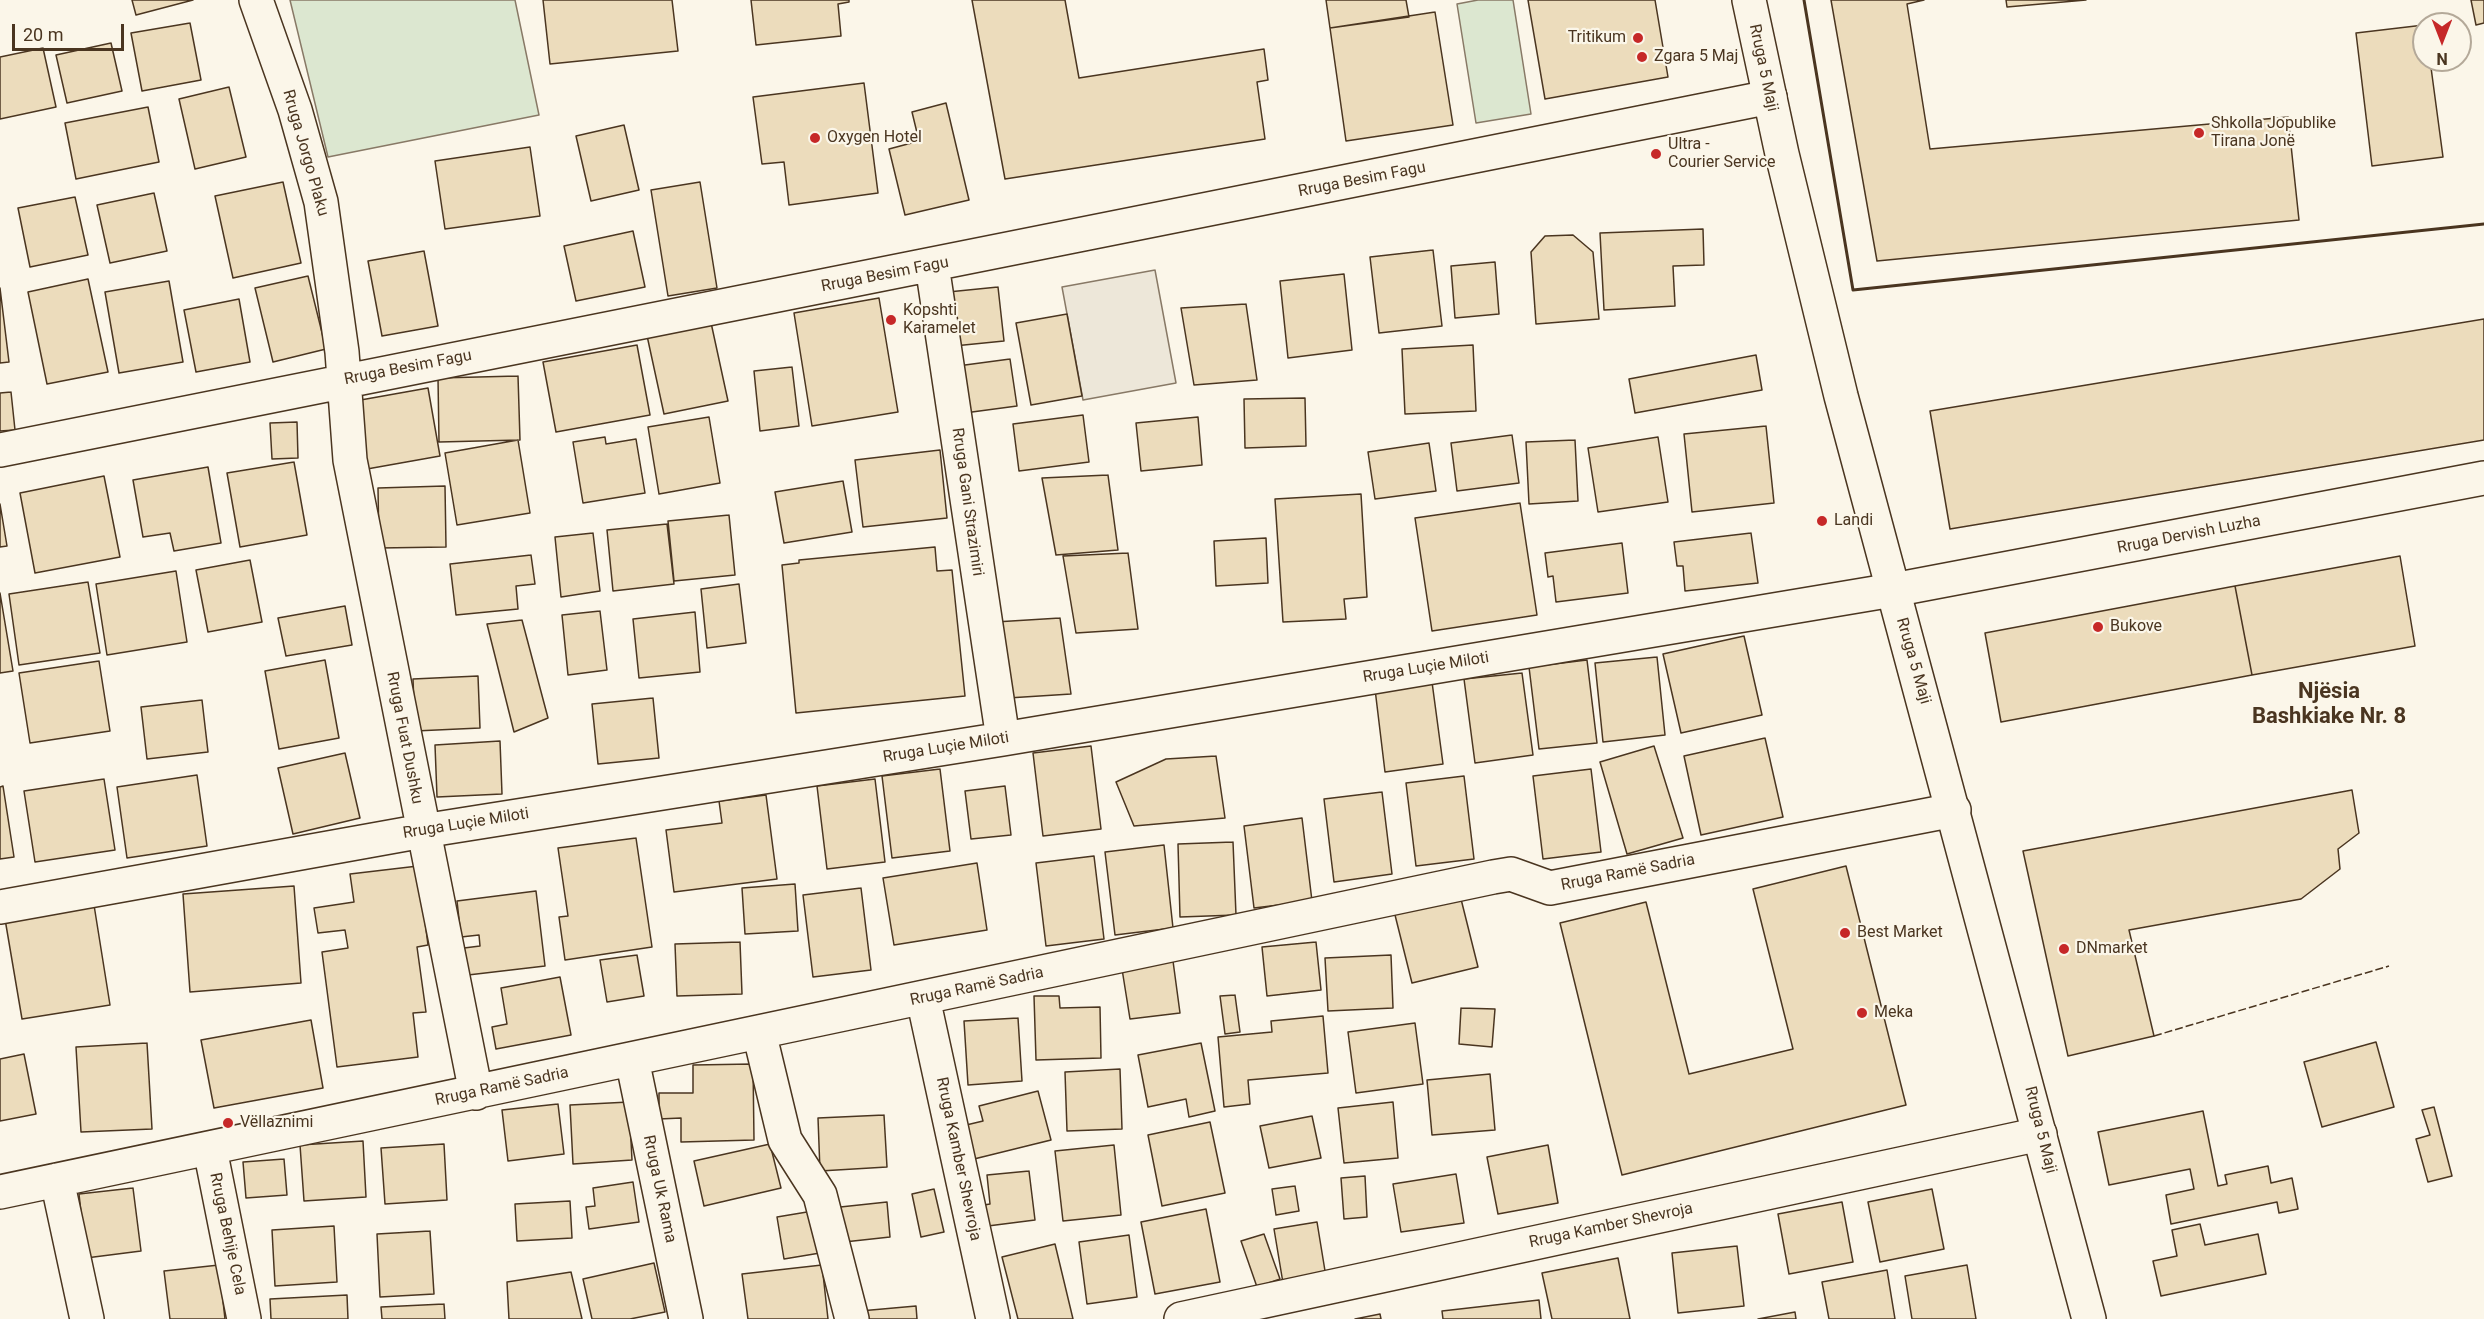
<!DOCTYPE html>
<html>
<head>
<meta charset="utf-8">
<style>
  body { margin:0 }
  #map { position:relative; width:2484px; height:1319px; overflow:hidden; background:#fbf6e9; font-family:Roboto,sans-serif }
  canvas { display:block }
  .north { position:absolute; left:2412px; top:12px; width:60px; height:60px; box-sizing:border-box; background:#fbf6e9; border:2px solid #b4a999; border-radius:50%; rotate:180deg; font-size:16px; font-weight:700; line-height:24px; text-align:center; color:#4a3520 }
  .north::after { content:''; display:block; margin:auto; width:21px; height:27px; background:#c62828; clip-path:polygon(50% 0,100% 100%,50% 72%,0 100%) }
  .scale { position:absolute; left:12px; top:24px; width:112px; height:27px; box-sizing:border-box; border:3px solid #4a3520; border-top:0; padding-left:8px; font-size:18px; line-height:21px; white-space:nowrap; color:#4a3520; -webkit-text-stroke:4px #fbf6e9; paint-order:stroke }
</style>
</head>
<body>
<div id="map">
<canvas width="2484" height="1319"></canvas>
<div class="north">N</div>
<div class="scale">20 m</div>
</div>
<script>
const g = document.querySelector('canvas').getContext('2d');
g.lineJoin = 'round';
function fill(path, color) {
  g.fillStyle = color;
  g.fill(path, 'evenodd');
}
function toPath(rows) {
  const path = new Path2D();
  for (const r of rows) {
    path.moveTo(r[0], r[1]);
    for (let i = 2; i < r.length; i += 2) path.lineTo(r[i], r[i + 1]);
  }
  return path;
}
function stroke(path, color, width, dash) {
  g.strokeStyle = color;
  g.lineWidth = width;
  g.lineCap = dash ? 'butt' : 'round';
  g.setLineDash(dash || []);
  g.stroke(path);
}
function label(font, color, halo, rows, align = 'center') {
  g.font = font + ' Roboto,sans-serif';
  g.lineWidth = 4.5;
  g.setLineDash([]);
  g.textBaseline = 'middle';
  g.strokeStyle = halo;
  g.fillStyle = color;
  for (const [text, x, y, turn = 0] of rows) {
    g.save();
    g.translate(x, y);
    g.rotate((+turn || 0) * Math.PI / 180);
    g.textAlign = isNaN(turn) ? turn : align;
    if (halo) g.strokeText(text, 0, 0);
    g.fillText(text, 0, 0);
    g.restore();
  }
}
const green = toPath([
  [290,0,515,0,539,115,328,157,290,0],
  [1478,0,1513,0,1531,114,1476,123,1457,4,1478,0]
]);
const parking = toPath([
  [1155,270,1176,383,1083,400,1062,287,1155,270]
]);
const building = toPath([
  [132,0,193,0,136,15,132,0],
  [543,0,672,0,678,51,550,64,543,0],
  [751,0,849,0,849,2,838,4,841,36,756,45,751,0],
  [972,0,1065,0,1079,78,1264,49,1268,80,1257,82,1265,139,1005,179,972,0],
  [1326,0,1406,0,1409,17,1330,28,1326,0],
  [1528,0,1655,0,1668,77,1545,99,1528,0],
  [1831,0,1924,0,1907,4,1930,149,2288,117,2299,220,1877,261,1831,0],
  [2006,0,2086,0,2007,7,2006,0],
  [2471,0,2484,0,2484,23,2476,25,2471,0],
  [1435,12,1453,125,1346,141,1330,28,1435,12],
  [190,23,201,80,142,91,131,33,190,23],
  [2424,25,2424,60,2430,60,2443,157,2372,166,2356,33,2424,25],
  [111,43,122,91,67,103,56,55,111,43],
  [43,48,56,107,0,119,0,57,43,48],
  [864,83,878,193,789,205,784,162,762,164,753,97,864,83],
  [229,87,246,157,195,169,179,99,229,87],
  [946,103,969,200,905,215,889,149,919,141,912,112,946,103],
  [148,107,159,162,76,179,65,123,148,107],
  [624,125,639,190,591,201,576,136,624,125],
  [530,147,540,216,445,229,435,161,530,147],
  [283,182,301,263,233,278,215,196,283,182],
  [700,182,717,288,668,296,651,190,700,182],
  [154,193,167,251,110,263,97,205,154,193],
  [75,197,88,255,30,267,18,208,75,197],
  [1703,229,1704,265,1673,266,1675,306,1604,310,1600,233,1703,229],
  [633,231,645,287,576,301,564,246,633,231],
  [1573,235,1593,252,1599,319,1536,324,1531,252,1545,236,1573,235],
  [1433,250,1442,326,1379,333,1370,257,1433,250],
  [424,251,438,326,382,336,368,261,424,251],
  [1495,262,1499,314,1455,318,1451,266,1495,262],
  [1344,274,1352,350,1288,358,1280,281,1344,274],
  [308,276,326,349,273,362,255,288,308,276],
  [88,279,108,372,47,384,28,292,88,279],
  [169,281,183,362,119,373,105,292,169,281],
  [998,287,1004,341,954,346,948,292,998,287],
  [0,288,9,362,0,363,0,288],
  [879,298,898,412,812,426,794,313,879,298],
  [239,299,250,362,196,372,184,310,239,299],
  [1246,304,1257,380,1194,385,1181,308,1246,304],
  [1067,314,1082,396,1031,405,1016,323,1067,314],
  [710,318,728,401,664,414,646,331,710,318],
  [2484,319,2484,440,1950,529,1930,411,2484,319],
  [637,345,650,415,556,432,543,362,637,345],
  [1473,345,1476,411,1405,414,1402,349,1473,345],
  [1756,355,1762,390,1635,413,1629,379,1756,355],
  [1010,359,1017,406,957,414,950,367,1010,359],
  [792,367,799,426,760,431,754,371,792,367],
  [518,376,520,440,439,442,438,378,518,376],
  [428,388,440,456,367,469,355,401,428,388],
  [11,392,15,430,0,431,0,393,11,392],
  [1305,398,1306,446,1245,448,1244,399,1305,398],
  [1083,415,1089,462,1019,471,1013,424,1083,415],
  [709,417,720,483,659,494,648,427,709,417],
  [1198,417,1202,465,1141,471,1136,423,1198,417],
  [297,422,298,458,272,459,270,423,297,422],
  [1766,426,1774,503,1692,512,1684,434,1766,426],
  [1512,435,1519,483,1457,491,1451,443,1512,435],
  [605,437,606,444,636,439,645,493,583,503,573,442,605,437],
  [1658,437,1668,502,1598,512,1588,448,1658,437],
  [518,440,530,513,457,525,445,453,518,440],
  [1575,440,1578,501,1529,504,1526,442,1575,440],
  [1429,443,1436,491,1375,499,1368,452,1429,443],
  [940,450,947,518,863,527,855,460,940,450],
  [294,462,307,535,240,547,227,473,294,462],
  [208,467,221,543,174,551,170,533,143,537,133,480,208,467],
  [1108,475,1118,550,1056,555,1042,478,1108,475],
  [104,476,120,557,35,573,20,493,104,476],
  [843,481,852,532,784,543,775,492,843,481],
  [445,486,446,547,379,548,378,488,445,486],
  [1361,494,1367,597,1344,599,1346,619,1283,622,1275,499,1361,494],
  [1520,503,1537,615,1432,631,1415,518,1520,503],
  [0,504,7,546,0,547,0,504],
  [729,515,735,575,674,581,668,521,729,515],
  [667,524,674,584,613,591,607,530,667,524],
  [593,533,600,591,561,597,555,537,593,533],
  [1751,533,1758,583,1685,591,1683,566,1677,566,1674,542,1751,533],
  [1266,538,1268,583,1216,586,1214,541,1266,538],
  [1622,543,1628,593,1556,602,1553,576,1548,577,1545,553,1622,543],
  [935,547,937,571,952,570,965,696,796,713,782,565,799,563,799,560,935,547],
  [1128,553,1138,629,1076,633,1063,556,1128,553],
  [531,555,535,584,516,586,518,609,456,615,450,564,531,555],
  [2400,556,2415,646,2252,675,2235,586,2400,556],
  [250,560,262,622,208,632,196,570,250,560],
  [176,571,187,642,107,655,96,584,176,571],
  [88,582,100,653,19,665,9,594,88,582],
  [739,584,746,643,707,648,701,589,739,584],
  [2235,586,2252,675,2001,722,1985,633,2235,586],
  [0,593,13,671,0,673,0,593],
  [345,606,352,645,286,656,278,618,345,606],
  [600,611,607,670,568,675,562,615,600,611],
  [695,612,700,672,639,678,633,619,695,612],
  [1060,618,1071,694,1008,698,995,622,1060,618],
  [522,620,548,718,514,732,487,624,522,620],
  [1744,636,1762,715,1681,733,1663,654,1744,636],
  [1657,657,1665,735,1603,742,1595,663,1657,657],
  [325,660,339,738,279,749,265,671,325,660],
  [1587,660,1597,743,1539,749,1529,667,1587,660],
  [99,661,110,731,30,743,19,673,99,661],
  [1522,673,1533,755,1475,763,1464,679,1522,673],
  [478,676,480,728,415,731,413,679,478,676],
  [1432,682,1443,764,1385,772,1375,689,1432,682],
  [653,698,659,758,598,764,592,704,653,698],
  [202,700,208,752,147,759,141,707,202,700],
  [1765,738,1783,817,1701,835,1684,756,1765,738],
  [500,741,502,794,437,797,435,745,500,741],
  [1091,746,1101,829,1043,836,1033,753,1091,746],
  [1654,746,1683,838,1627,854,1600,762,1654,746],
  [345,753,360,818,293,834,278,768,345,753],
  [1216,756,1225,818,1134,826,1116,782,1166,759,1216,756],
  [940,769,950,851,892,858,882,776,940,769],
  [1591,769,1601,852,1543,859,1533,776,1591,769],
  [197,775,207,846,127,858,117,787,197,775],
  [1464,776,1474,859,1416,866,1406,783,1464,776],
  [104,779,115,850,35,862,24,791,104,779],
  [875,779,885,862,827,869,817,786,875,779],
  [3,786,14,857,0,859,0,787,3,786],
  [1005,786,1011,835,971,839,965,791,1005,786],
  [2352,790,2359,833,2338,849,2340,869,2301,899,2129,930,2154,1036,2068,1056,2023,851,2352,790],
  [1382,792,1392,874,1334,882,1324,799,1382,792],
  [766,795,777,879,674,892,666,830,722,823,719,801,766,795],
  [1302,818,1312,901,1254,908,1244,826,1302,818],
  [636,838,652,947,565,960,559,917,568,916,558,848,636,838],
  [1233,842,1236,915,1180,917,1178,844,1233,842],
  [1164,845,1173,928,1115,935,1105,852,1164,845],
  [1094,856,1104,939,1046,946,1036,863,1094,856],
  [977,863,987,930,894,945,883,878,977,863],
  [418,866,428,945,417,947,426,1012,413,1013,418,1057,337,1067,322,952,348,948,345,930,318,933,314,908,354,902,350,874,418,866],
  [1846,866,1906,1105,1622,1175,1560,923,1646,902,1689,1074,1793,1049,1753,889,1846,866],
  [795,884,798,931,745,934,742,888,795,884],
  [294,886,301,983,190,992,183,894,294,886],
  [861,888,871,970,813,977,803,895,861,888],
  [536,891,545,966,468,975,464,948,480,946,479,935,461,937,457,901,536,891],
  [1460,895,1478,967,1412,983,1394,911,1460,895],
  [94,905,110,1005,22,1019,5,919,94,905],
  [740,942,742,994,677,996,675,944,740,942],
  [1316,942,1321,990,1267,996,1262,947,1316,942],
  [637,955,644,996,607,1002,600,960,637,955],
  [1391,955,1393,1008,1328,1011,1325,958,1391,955],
  [1173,961,1180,1013,1130,1019,1122,969,1173,961],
  [560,977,571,1035,496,1049,492,1027,507,1024,501,988,560,977],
  [1235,995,1240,1032,1225,1034,1220,996,1235,995],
  [1034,996,1059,996,1060,1008,1100,1007,1101,1058,1036,1060,1034,996],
  [1461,1008,1495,1009,1492,1047,1459,1044,1461,1008],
  [1323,1016,1328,1073,1248,1080,1250,1104,1224,1107,1218,1037,1272,1032,1271,1021,1323,1016],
  [1018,1018,1022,1081,968,1085,964,1021,1018,1018],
  [311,1020,323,1088,214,1108,201,1040,311,1020],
  [1415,1023,1423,1084,1356,1093,1348,1032,1415,1023],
  [2376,1042,2394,1107,2322,1127,2304,1062,2376,1042],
  [147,1043,152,1129,81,1132,76,1047,147,1043],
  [1201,1043,1215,1111,1189,1117,1186,1099,1148,1107,1138,1055,1201,1043],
  [24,1054,36,1114,0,1121,0,1059,24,1054],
  [753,1064,754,1140,681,1142,681,1118,659,1119,659,1093,693,1093,693,1065,753,1064],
  [1120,1069,1122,1129,1067,1131,1065,1072,1120,1069],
  [1490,1074,1495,1130,1432,1135,1427,1080,1490,1074],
  [1038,1091,1051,1140,970,1160,962,1126,983,1121,979,1106,1038,1091],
  [629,1102,632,1160,573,1164,570,1105,629,1102],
  [1393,1102,1398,1158,1344,1163,1338,1108,1393,1102],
  [558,1104,564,1154,508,1161,502,1110,558,1104],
  [2434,1107,2452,1176,2428,1182,2416,1139,2430,1135,2422,1110,2434,1107],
  [2203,1111,2218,1186,2227,1184,2225,1175,2268,1166,2271,1183,2292,1178,2298,1209,2279,1213,2277,1202,2171,1224,2166,1195,2194,1189,2190,1169,2109,1185,2098,1132,2203,1111],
  [884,1115,887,1167,820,1171,818,1118,884,1115],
  [1312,1116,1321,1158,1269,1168,1260,1126,1312,1116],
  [1210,1122,1225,1193,1162,1206,1148,1135,1210,1122],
  [363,1141,366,1197,304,1201,300,1145,363,1141],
  [444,1144,447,1200,385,1204,381,1148,444,1144],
  [770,1144,781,1188,704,1206,694,1161,770,1144],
  [1114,1145,1121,1215,1063,1221,1055,1151,1114,1145],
  [1548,1145,1558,1203,1498,1214,1487,1157,1548,1145],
  [284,1159,287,1195,246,1198,243,1162,284,1159],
  [1029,1171,1035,1220,980,1227,978,1206,990,1204,987,1175,1029,1171],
  [1456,1174,1464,1223,1401,1232,1393,1184,1456,1174],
  [1365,1176,1367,1217,1344,1219,1341,1178,1365,1176],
  [633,1182,639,1222,589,1229,586,1207,595,1206,593,1188,633,1182],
  [1295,1186,1299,1211,1276,1215,1272,1189,1295,1186],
  [133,1188,141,1251,86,1258,79,1194,133,1188],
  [934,1189,944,1232,921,1237,912,1194,934,1189],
  [1932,1189,1944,1249,1880,1262,1868,1202,1932,1189],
  [570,1201,572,1238,517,1241,515,1204,570,1201],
  [887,1202,890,1237,835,1243,831,1208,887,1202],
  [1842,1202,1853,1262,1789,1274,1778,1214,1842,1202],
  [1206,1209,1220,1282,1155,1294,1141,1222,1206,1209],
  [813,1211,820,1253,784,1259,777,1217,813,1211],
  [1317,1222,1326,1277,1283,1283,1274,1229,1317,1222],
  [2200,1224,2205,1245,2258,1234,2266,1274,2161,1296,2153,1261,2177,1256,2172,1230,2200,1224],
  [334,1226,337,1282,275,1286,272,1230,334,1226],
  [430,1231,434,1294,380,1297,377,1234,430,1231],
  [1264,1234,1280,1279,1257,1287,1241,1241,1264,1234],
  [1129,1235,1137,1297,1087,1304,1079,1242,1129,1235],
  [1055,1244,1073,1319,1018,1319,1002,1257,1055,1244],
  [1737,1246,1744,1306,1678,1313,1672,1253,1737,1246],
  [1618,1258,1630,1319,1552,1319,1542,1273,1618,1258],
  [654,1263,665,1312,630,1319,592,1319,583,1279,654,1263],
  [219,1265,225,1319,170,1319,164,1271,219,1265],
  [822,1265,828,1319,748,1319,742,1274,822,1265],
  [1967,1265,1976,1319,1912,1319,1905,1276,1967,1265],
  [1887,1270,1895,1319,1829,1319,1822,1282,1887,1270],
  [571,1272,582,1319,509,1319,507,1282,571,1272],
  [347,1295,348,1319,271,1319,270,1299,347,1295],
  [1539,1300,1541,1319,1443,1319,1442,1311,1539,1300],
  [444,1304,445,1319,382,1319,381,1307,444,1304],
  [916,1306,917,1319,860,1319,860,1311,916,1306],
  [1795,1312,1796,1319,1758,1319,1795,1312],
  [1380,1314,1381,1319,1355,1319,1380,1314]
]);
const minor = toPath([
  [256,0,295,110,321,202,342,352,350,460,476,1093],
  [932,265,1003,739],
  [0,450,1770,97],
  [0,907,423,831,1003,739,1893,590,2484,478],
  [923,998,993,1319],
  [759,1032,785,1140,820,1195,852,1319],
  [632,1059,686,1319],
  [210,1149,244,1319],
  [57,1180,87,1319],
  [0,1192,1493,877,1511,874,1550,888,1954,810],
  [1181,1319,2040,1134]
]);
const major = toPath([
  [1749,0,1782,154,1841,396,2089,1319]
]);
const fence = toPath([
  [2154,1036,2389,966]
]);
const wall = toPath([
  [1804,0,1853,290,2484,224]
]);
const markers = [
  [1638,38,6,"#c62828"],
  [1642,57,6,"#c62828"],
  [2199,133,6,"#c62828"],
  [815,138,6,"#c62828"],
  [1656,154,6,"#c62828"],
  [891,320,6,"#c62828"],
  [1822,521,6,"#c62828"],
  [2098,627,6,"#c62828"],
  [1845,933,6,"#c62828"],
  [2064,949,6,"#c62828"],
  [1862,1013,6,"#c62828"],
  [228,1123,6,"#c62828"]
];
const poiNames = [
  ["Tritikum",1626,38,"right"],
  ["Zgara 5 Maj",1654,57],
  ["Shkolla Jopublike",2211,124],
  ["Tirana Jonë",2211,142],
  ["Oxygen Hotel",827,138],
  ["Ultra -",1668,145],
  ["Courier Service",1668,163],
  ["Kopshti",903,311],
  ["Karamelet",903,329],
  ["Landi",1834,521],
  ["Bukove",2110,627],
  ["Best Market",1857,933],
  ["DNmarket",2076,949],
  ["Meka",1874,1013],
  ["Vëllaznimi",240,1123]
];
const streetNames = [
  ["Rruga 5 Maji",1763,68,78],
  ["Rruga Jorgo Plaku",305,153,74],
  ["Rruga Besim Fagu",1362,180,-11],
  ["Rruga Besim Fagu",885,275,-11],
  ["Rruga Besim Fagu",408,368,-11],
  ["Rruga Gani Strazimiri",967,502,82],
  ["Rruga Dervish Luzha",2189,535,-11],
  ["Rruga 5 Maji",1913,661,74],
  ["Rruga Luçie Miloti",1426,668,-9],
  ["Rruga Fuat Dushku",404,738,79],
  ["Rruga Luçie Miloti",946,748,-9],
  ["Rruga Luçie Miloti",466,824,-9],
  ["Rruga Ramë Sadria",1628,873,-11],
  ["Rruga Ramë Sadria",977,987,-12],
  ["Rruga Ramë Sadria",502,1087,-12],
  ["Rruga 5 Maji",2040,1130,76],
  ["Rruga Kamber Shevroja",958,1159,78],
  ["Rruga Uk Rama",659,1189,78],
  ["Rruga Kamber Shevroja",1611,1226,-12],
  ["Rruga Behije Cela",227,1234,78]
];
const districtNames = [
  ["Njësia",2329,692],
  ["Bashkiake Nr. 8",2329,717]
];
fill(green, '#dce7d0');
stroke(green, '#887966', 1.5);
fill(parking, '#ede7d9');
stroke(parking, '#887966', 1.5);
fill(building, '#ecdcbc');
stroke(building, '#4a3520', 1.5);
stroke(minor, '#4a3520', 36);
stroke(major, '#4a3520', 36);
stroke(minor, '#fbf6e9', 33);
stroke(major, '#fbf6e9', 33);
stroke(fence, '#4a3520', 1.5, [8, 3]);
stroke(wall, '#4a3520', 3);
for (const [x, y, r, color] of markers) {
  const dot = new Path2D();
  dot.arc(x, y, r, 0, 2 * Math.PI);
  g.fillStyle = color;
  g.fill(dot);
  stroke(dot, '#fbf6e9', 2);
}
label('16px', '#4a3520', '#fbf6e9', poiNames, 'left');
label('16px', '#4a3520', '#fbf6e9', streetNames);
label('bold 22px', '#4a3520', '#fbf6e9', districtNames);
</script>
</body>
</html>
